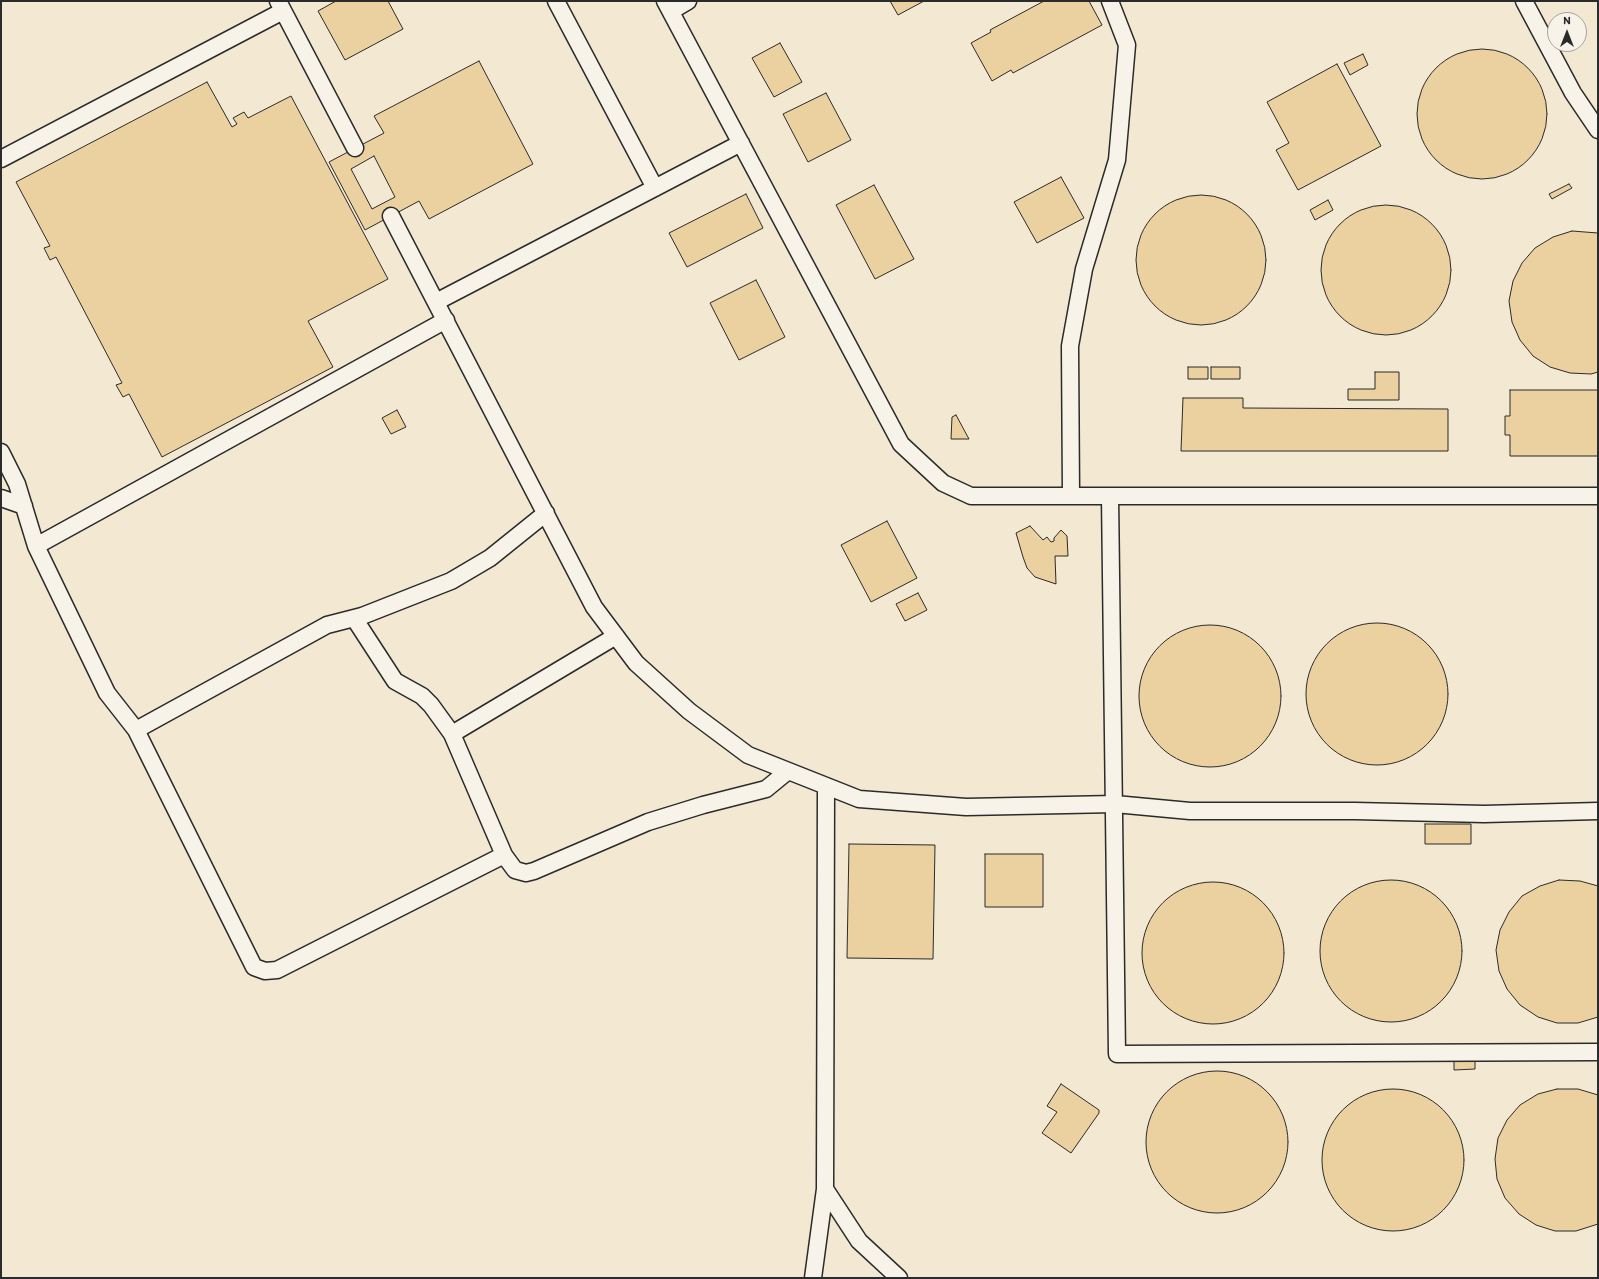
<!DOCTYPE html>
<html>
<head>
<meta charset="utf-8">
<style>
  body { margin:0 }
  #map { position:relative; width:1599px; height:1279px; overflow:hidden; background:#f3e8d2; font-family:Itim,sans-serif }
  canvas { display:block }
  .frame { position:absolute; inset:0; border:2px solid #2b2b2b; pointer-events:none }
  .north { position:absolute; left:1547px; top:12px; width:40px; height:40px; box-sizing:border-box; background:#f7f3e8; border:1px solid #a5a39c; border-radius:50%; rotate:0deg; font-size:11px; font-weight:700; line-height:16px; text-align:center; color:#2b2b2b }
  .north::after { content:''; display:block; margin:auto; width:14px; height:18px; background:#2b2b2b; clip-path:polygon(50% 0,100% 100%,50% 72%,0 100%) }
</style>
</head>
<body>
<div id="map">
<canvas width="1599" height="1279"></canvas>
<div class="frame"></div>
<div class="north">N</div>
</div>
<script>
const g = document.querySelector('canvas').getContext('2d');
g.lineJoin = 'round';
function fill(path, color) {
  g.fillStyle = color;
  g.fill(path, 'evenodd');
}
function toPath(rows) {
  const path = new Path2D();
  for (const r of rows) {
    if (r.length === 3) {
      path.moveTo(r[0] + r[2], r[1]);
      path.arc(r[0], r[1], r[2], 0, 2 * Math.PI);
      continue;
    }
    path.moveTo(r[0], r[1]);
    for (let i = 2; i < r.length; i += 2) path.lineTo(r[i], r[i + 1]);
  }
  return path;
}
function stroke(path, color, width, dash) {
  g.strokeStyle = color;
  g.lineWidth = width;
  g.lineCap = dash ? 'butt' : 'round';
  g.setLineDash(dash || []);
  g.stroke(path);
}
const building = toPath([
  [336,1,388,1,403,29,345,60,318,11,336,1],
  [890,1,924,1,898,15,890,1],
  [1044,1,1089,1,1102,25,1013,73,1011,70,992,81,971,43,991,32,990,30,1044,1],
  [780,43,802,82,774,97,752,58,780,43],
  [1482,114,65],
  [1363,54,1368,65,1350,75,1344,63,1363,54],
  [479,61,533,164,429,219,419,201,365,230,329,162,384,133,374,116,479,61],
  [374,156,395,197,372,209,351,169,374,156],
  [1337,64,1381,146,1298,190,1276,150,1289,143,1267,102,1337,64],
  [207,82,232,127,237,124,233,118,244,112,248,118,291,96,388,279,308,321,333,367,162,457,129,394,123,397,116,385,122,383,56,257,50,260,44,248,50,246,16,182,207,82],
  [826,93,851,140,808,162,783,114,826,93],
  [1061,177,1084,218,1037,243,1014,202,1061,177],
  [1569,184,1572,188,1552,199,1549,194,1569,184],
  [874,185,914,259,875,279,836,205,874,185],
  [746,194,763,228,687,267,669,233,746,194],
  [1201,260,65],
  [1328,200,1333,210,1315,220,1310,210,1328,200],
  [1386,270,65],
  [1572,231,1598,233,1598,372,1591,374,1570,373,1550,367,1533,356,1520,340,1512,322,1509,301,1513,281,1522,263,1535,248,1553,237,1572,231],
  [756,280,785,337,739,360,710,303,756,280],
  [1188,367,1208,367,1208,379,1188,379,1188,367],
  [1211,367,1240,367,1240,379,1211,379,1211,367],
  [1375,372,1399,372,1399,400,1348,400,1348,389,1375,389,1375,372],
  [1510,390,1598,390,1598,456,1510,456,1510,435,1505,435,1505,416,1510,416,1510,390],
  [1183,398,1243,398,1243,408,1448,409,1448,451,1181,451,1183,398],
  [397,410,406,427,391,434,382,418,397,410],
  [956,415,969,439,951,439,952,417,956,415],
  [887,521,917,578,871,602,841,545,887,521],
  [1030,526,1043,540,1047,537,1051,542,1054,541,1054,538,1061,530,1067,536,1068,556,1055,556,1056,584,1035,577,1027,568,1023,557,1016,533,1030,526],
  [918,593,927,610,905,621,896,604,918,593],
  [1377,694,71],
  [1210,696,71],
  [1425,824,1471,824,1471,844,1425,844,1425,824],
  [849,844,935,845,933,959,847,958,849,844],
  [985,854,1043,854,1043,907,985,907,985,854],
  [1391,951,71],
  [1559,880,1580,881,1598,886,1598,1017,1578,1023,1557,1023,1538,1017,1520,1005,1507,989,1499,971,1496,950,1500,930,1509,912,1522,896,1540,886,1559,880],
  [1213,953,71],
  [1454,1059,1475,1059,1475,1069,1454,1070,1454,1059],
  [1217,1142,71],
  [1061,1084,1099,1110,1099,1113,1071,1153,1042,1133,1057,1112,1047,1106,1061,1084],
  [1393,1160,71],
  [1557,1089,1578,1089,1598,1095,1598,1224,1576,1231,1555,1231,1536,1225,1519,1214,1505,1198,1497,1179,1495,1159,1498,1138,1507,1120,1520,1105,1538,1094,1557,1089]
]);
const service = toPath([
  [278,1,355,148],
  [556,1,655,188],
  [665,1,901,444,943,483,971,496,1598,496],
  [1524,1,1573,93,1598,130],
  [671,11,688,1],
  [1,159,283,11],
  [391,216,594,607,636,663,689,711,748,755,859,799,966,807,1115,804,1190,811,1355,811,1484,814,1598,811],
  [436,302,741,143],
  [1,452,17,484,36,546,107,693,136,730],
  [1071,496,1070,346,1084,269,1117,160,1127,45,1110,1],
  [1110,496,1117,1054,1598,1052],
  [1,498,24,506],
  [546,513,490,558,451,581,362,616,327,625,136,730,254,967,265,971,277,970,504,855,515,870,526,873,534,871,648,822,703,805,766,789,788,771],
  [36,546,446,320],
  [354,618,395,681,422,696,431,705,452,734,504,855],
  [452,734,616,636],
  [825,1189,859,1241,899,1278],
  [813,1278,825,1189,826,786]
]);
fill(building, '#ebd0a0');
stroke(building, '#2b2b2b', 1);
stroke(service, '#2b2b2b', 19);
stroke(service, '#f7f3e8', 16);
</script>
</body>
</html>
